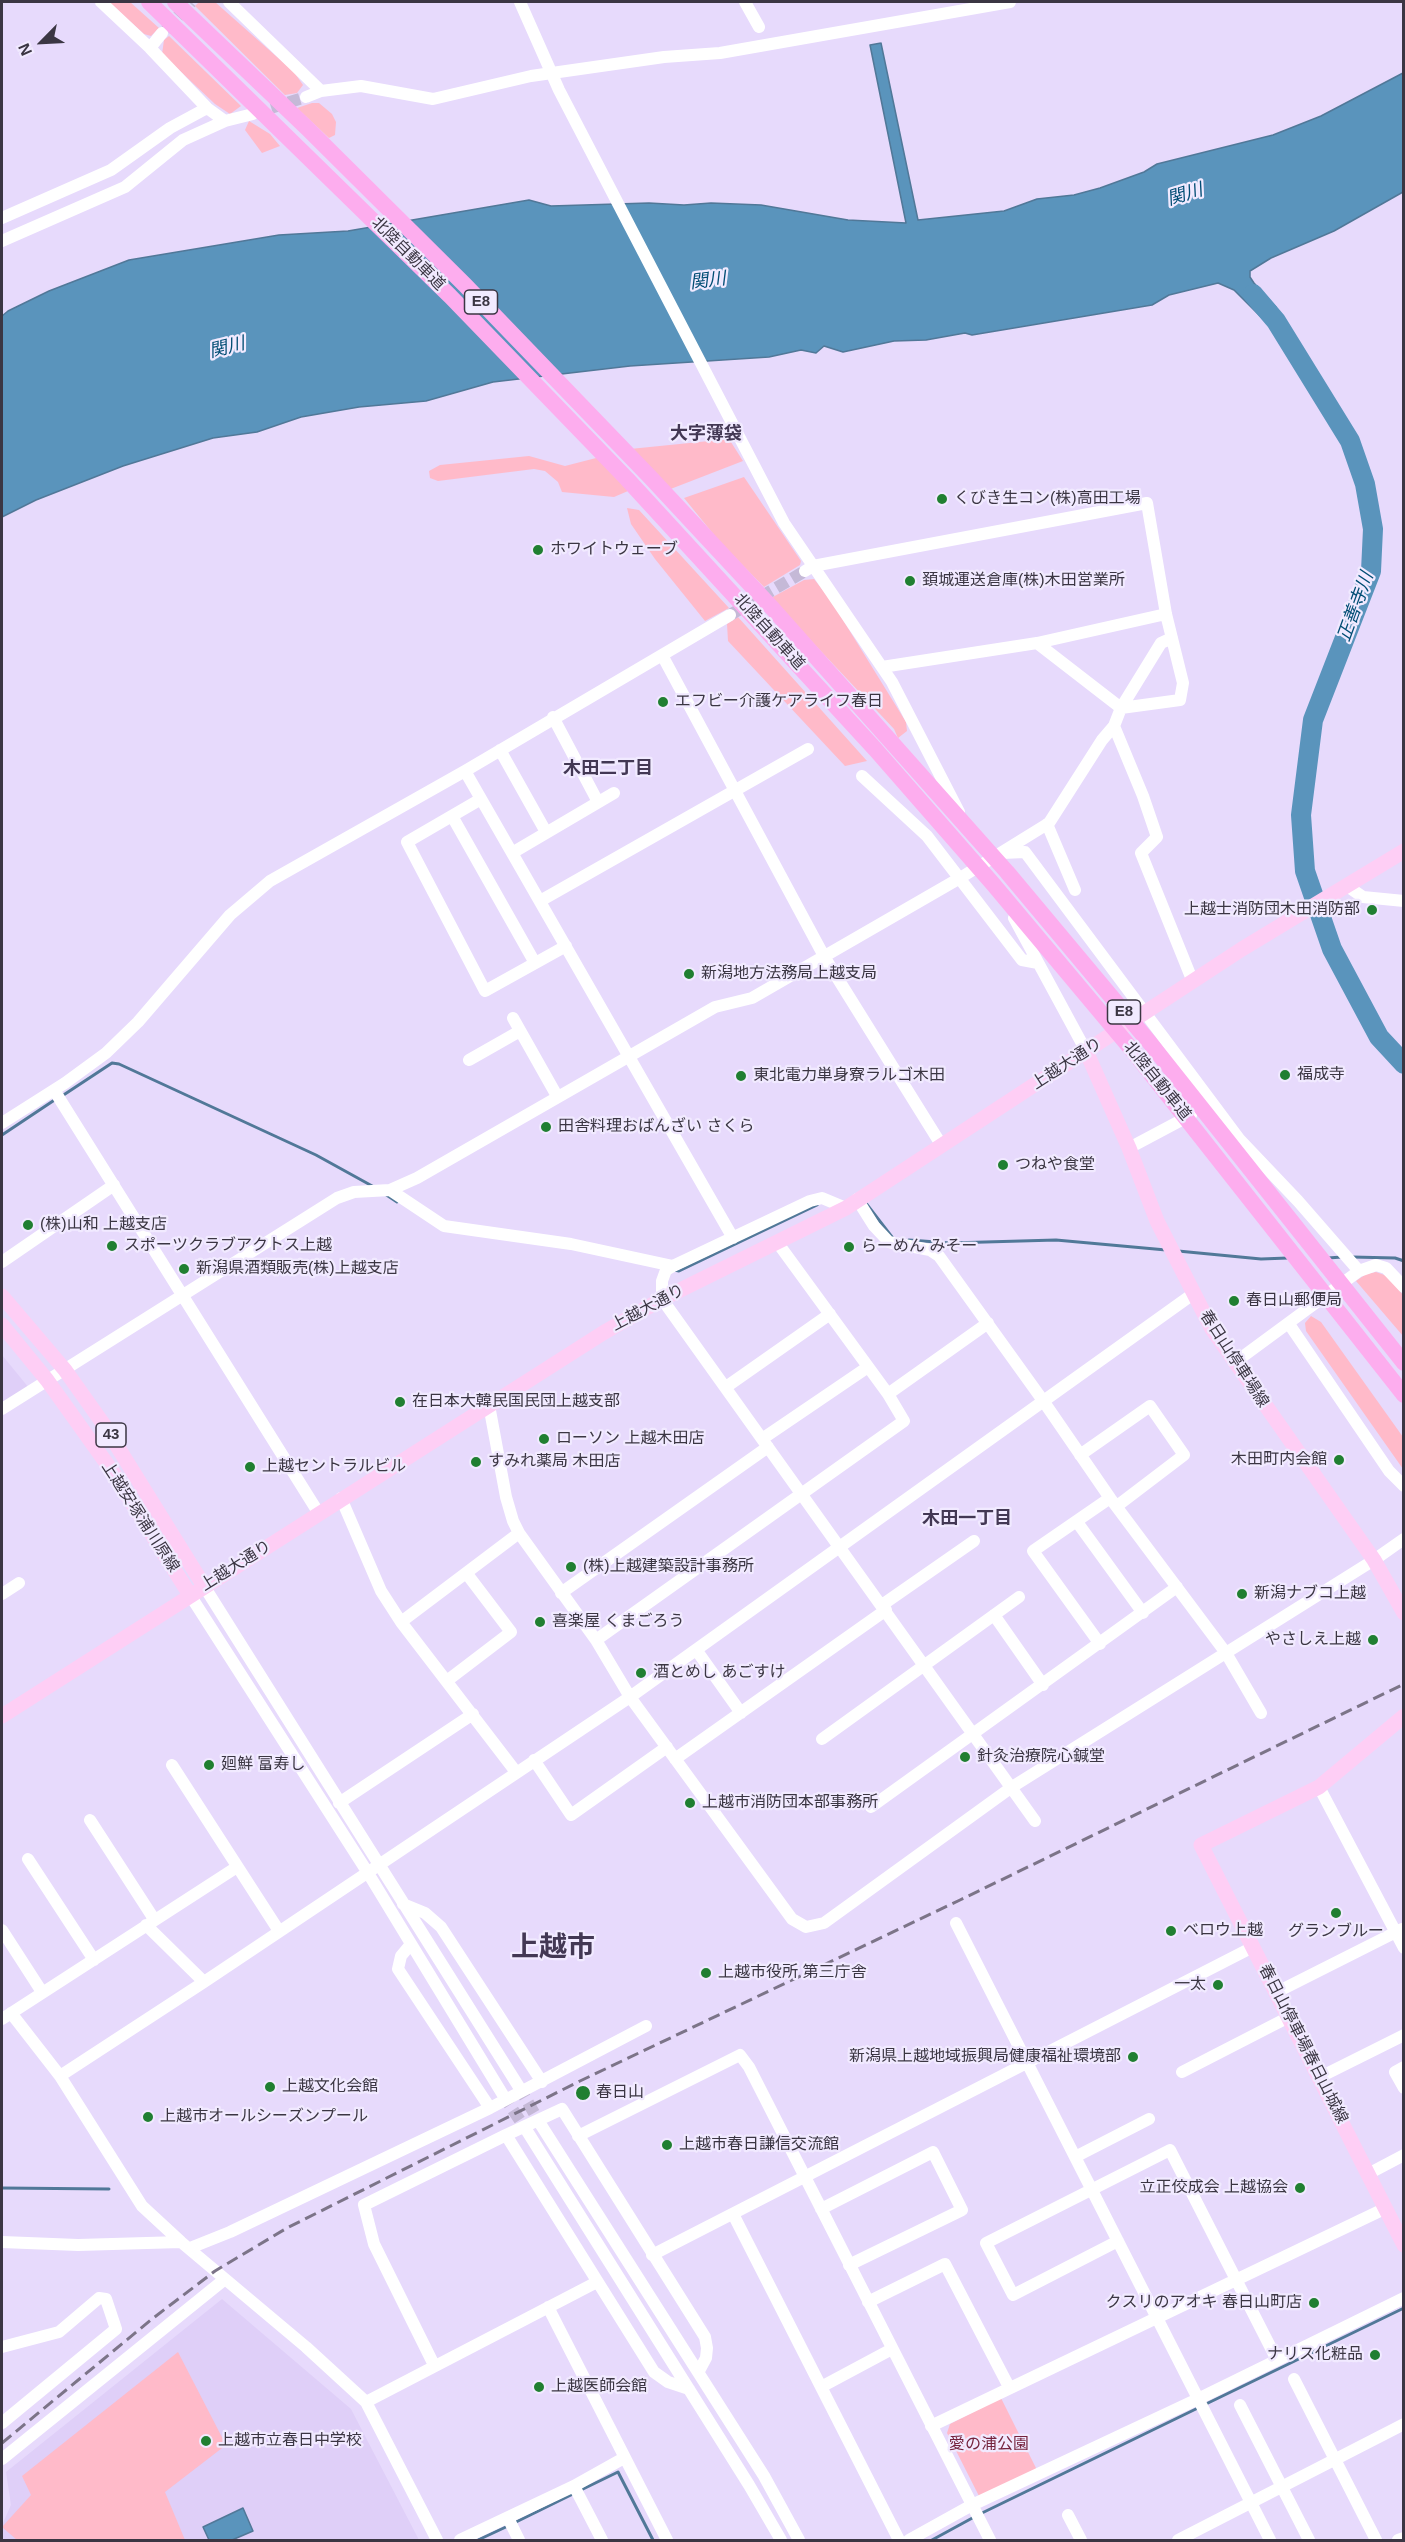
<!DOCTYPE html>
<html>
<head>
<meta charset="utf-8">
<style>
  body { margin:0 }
  #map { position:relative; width:1405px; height:2542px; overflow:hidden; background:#e7dafc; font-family:Helvetica,sans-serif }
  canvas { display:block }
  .frame { position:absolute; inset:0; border:3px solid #3b3643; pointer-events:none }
  .north { position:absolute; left:12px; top:12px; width:60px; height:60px; -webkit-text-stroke:4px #f1eaff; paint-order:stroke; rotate:246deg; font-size:16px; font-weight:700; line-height:24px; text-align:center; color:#3b3643 }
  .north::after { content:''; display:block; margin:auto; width:21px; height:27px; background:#3b3643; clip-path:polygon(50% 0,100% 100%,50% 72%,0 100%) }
</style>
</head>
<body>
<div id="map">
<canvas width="1405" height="2542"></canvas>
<div class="frame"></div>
<div class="north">N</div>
</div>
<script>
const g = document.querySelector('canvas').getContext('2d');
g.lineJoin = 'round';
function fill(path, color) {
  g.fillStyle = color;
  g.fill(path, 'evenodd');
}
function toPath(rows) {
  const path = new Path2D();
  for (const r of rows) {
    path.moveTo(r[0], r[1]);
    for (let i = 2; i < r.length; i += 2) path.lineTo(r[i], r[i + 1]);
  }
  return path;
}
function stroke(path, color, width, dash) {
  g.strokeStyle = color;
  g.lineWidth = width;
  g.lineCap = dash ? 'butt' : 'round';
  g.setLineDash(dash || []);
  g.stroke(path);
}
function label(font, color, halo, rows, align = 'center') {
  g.font = font + ' Helvetica,"Noto Sans JP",sans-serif';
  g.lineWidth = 4.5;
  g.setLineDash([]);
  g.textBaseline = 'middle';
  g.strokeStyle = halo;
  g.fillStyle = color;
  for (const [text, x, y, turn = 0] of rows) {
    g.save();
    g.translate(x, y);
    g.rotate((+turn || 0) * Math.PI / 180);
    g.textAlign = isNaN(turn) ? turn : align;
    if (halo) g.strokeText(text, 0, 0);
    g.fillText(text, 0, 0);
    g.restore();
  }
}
const built = toPath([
  [2,1355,29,1388,2,1405],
  [222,2299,351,2409,419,2540,2,2540,2,2525,11,2505,6,2472]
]);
const green = toPath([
  [109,2,130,2,159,28,151,36,144,34],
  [199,2,215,2,294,72,303,85,297,93,285,95,195,6],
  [169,36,241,106,230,114,215,104,162,54,164,40],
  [312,103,319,103,332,114,336,122,335,135,329,138,297,108],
  [249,121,270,134,280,146,262,153,245,130],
  [729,439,743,461,668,490,630,449],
  [529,456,565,466,600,457,628,491,614,497,562,492,558,482,545,471,534,469,438,481,430,478,429,471,440,465],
  [744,477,801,561,800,565,764,587,719,541,684,498],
  [627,508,639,510,729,608,705,621,655,559,631,524],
  [814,579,830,599,906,722,907,731,898,738,894,729,771,598,804,580],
  [738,617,841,732,867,761,845,766,728,641,727,624],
  [1376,1272,1387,1276,1403,1295,1403,1336,1356,1281,1366,1274],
  [1311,1316,1321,1322,1403,1437,1403,1469,1306,1331,1305,1323],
  [178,2352,226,2445,165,2492,185,2540,17,2540,2,2527,31,2495,22,2476],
  [1001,2398,1037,2470,980,2498,947,2433,950,2424]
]);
const water = toPath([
  [881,43,918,220,1004,211,1037,199,1074,195,1100,188,1144,172,1157,164,1273,135,1321,116,1403,73,1403,192,1334,231,1271,258,1250,271,1250,277,1254,283,1276,307,1263,319,1234,290,1218,283,1169,295,1152,305,972,335,965,333,926,340,894,341,843,352,824,346,816,353,801,350,769,357,630,366,493,382,426,401,359,407,301,417,257,432,213,438,123,466,36,500,2,517,2,316,8,311,49,291,129,260,279,235,348,231,529,200,551,206,649,203,684,205,711,203,761,205,848,220,906,223,870,45,881,43],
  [243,2508,253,2531,232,2540,209,2540,203,2527,243,2508]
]);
const stream = toPath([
  [62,1096,112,1063,119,1064,316,1155,374,1187],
  [2,1135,56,1099],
  [385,1194,397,1202],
  [865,1202,892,1237],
  [909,1240,950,1243,1056,1240,1166,1250],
  [1178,1251,1261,1259,1288,1258],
  [1352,1257,1395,1258,1404,1261],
  [1328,1258,1342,1257],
  [674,1270,679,1271,817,1205],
  [2,2188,109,2189],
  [1206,2404,1404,2308],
  [581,2490,618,2472,653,2540],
  [982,2513,1200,2407],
  [514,2523,575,2493],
  [478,2540,508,2526],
  [932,2540,976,2516]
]);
const river = toPath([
  [1253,294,1276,321,1350,441,1365,484,1373,529,1371,571,1313,720,1301,815,1305,871,1332,949,1379,1037,1404,1064]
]);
const minorTunnel = toPath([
  [166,30,191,2],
  [254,113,306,97],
  [730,615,805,571],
  [519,2087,541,2125],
  [503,2095,527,2131]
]);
const minor = toPath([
  [101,2,150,48,207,108,225,121],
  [229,2,321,91],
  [520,2,559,90,784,523,892,682,959,812],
  [745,2,759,27],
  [150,48,162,33],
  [306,97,321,91,361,86,433,99,531,76,664,57,720,53,1010,2],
  [2,218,111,170,170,128,207,108],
  [2,241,125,187,183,140,225,121,253,114],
  [1037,643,1121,708,1161,643,1172,638],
  [662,655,825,958,942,1146],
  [882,667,1037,643,1166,614],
  [553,717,598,802],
  [1114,726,1143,796,1157,837,1141,853,1193,982],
  [500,750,546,832],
  [465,771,733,1238],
  [862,776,927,836,1022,960,1038,963],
  [481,799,407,842,485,991,566,946],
  [452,816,535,963],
  [1047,824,1075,890],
  [512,853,614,793],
  [1002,853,1025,852,1240,1140,1298,1201,1359,1271,1234,1363],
  [1347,886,1363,897,1404,901],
  [540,901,808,749],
  [1014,918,1086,1051],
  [513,1018,557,1096],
  [469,1060,520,1031],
  [54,1090,318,1512],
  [2,1123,65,1083,106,1053,138,1022,230,915,270,881,465,771,730,615],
  [1129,1148,1191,1115],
  [390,1190,444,1226,571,1244,673,1266],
  [857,1199,874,1226,889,1242,930,1250,939,1256,1044,1402,1110,1498,1226,1653,1261,1713],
  [846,1208,822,1198,810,1201,673,1266,666,1270,662,1281,662,1299,1035,1821],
  [777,1242,888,1394,988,1323],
  [2,1262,114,1185],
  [1359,1271,1376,1265,1386,1268,1404,1287],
  [1289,1324,1389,1471,1404,1486],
  [726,1387,830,1314],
  [489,1405,506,1497,513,1521,519,1533,596,1640,630,1697,792,1919,806,1927,824,1923,1012,1787,1374,1560,1404,1539],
  [2,1409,337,1198,354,1192,390,1190,417,1178,715,1007,752,998,960,878,1049,823,1102,740,1114,726,1121,708,1180,700,1183,683,1166,614,1147,503,813,566,805,571],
  [762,1439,868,1367],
  [1080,1455,1150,1406,1184,1455,1117,1506],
  [341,1498,381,1591,401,1622],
  [1077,1522,1143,1613],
  [204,1586,519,2087],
  [561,1593,768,1447],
  [2,1594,19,1583],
  [190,1595,368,1873,503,2095],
  [882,1605,974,1541],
  [994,1615,1043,1685],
  [596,1640,904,1421,888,1394],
  [1100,1644,1033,1551,1110,1498],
  [697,1651,741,1713],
  [448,1680,511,1632,467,1574],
  [822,1739,1019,1597],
  [675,1759,886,1610],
  [534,1760,571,1815,667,1747],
  [172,1765,279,1931],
  [516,1772,401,1622,519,1533],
  [1319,1787,1404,1948],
  [339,1803,473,1714],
  [871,1807,1177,1587],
  [90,1820,154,1919],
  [28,1859,94,1960],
  [403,1904,425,1913,441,1927,542,2082],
  [956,1923,1270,2540],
  [146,1925,204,1982],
  [2,1930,42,1992],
  [411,1944,401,1956,398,1969,490,2108],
  [1277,1992,1402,1929],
  [11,2013,60,2076,142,2206,181,2242,306,2347,366,2402,437,2540],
  [2,2019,237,1867],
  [1404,2067,1395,2072,1404,2088],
  [1182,2072,1289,2017],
  [60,2076,204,1982,630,1697,1193,1294],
  [1320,2077,1404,2035],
  [541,2125,764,2476,799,2540],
  [527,2131,749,2485,781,2540],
  [506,2135,654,2372,668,2382,689,2389],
  [578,2136,740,2055,749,2067,990,2540],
  [1075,2157,1149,2119],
  [1368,2174,1404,2155],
  [821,2209,933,2152,962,2210,849,2265],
  [733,2214,899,2540],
  [1118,2241,1013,2295,986,2243,1170,2150,1277,2360],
  [2,2242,78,2245,181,2242],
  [190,2248,230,2232,490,2108,646,2026],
  [652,2255,1253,1947],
  [868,2302,945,2264,1009,2387],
  [548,2307,667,2540],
  [2,2347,59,2332,99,2298,106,2299,116,2329,2,2423],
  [434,2365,374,2244,364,2205,506,2135,562,2109,705,2337,707,2348,706,2358,699,2371],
  [1294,2379,1376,2540],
  [821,2387,892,2349],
  [366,2402,597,2282],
  [1240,2405,1309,2540],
  [931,2426,1384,2209],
  [2,2459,225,2279],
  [574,2486,602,2540],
  [1068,2515,1081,2540],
  [508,2518,519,2540],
  [460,2540,574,2486,624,2458],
  [909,2540,972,2505,1198,2399,1404,2298],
  [1178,2540,1404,2424],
  [1398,2540,1404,2538]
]);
const major = toPath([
  [1086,1051,1129,1148,1157,1221,1212,1329,1374,1560,1404,1613],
  [2,1296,65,1370,104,1425,204,1586],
  [2,1325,47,1380,112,1471,190,1595],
  [2,1716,603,1333,662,1299,846,1208,1242,949,1404,851],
  [1404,1716,1319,1787,1201,1845,1404,2245]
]);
const highway = toPath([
  [149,2,450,296,627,479,875,749,993,884,1133,1051,1404,1395],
  [175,2,308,129,465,285,651,478,773,609,1007,872,1150,1043,1404,1363]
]);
const rail = toPath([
  [2,2443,152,2319,215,2271,287,2228,580,2081,960,1900,1404,1684]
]);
const markers = [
  [942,499,6,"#207f31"],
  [538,550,6,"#207f31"],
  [910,581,6,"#207f31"],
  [663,702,6,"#207f31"],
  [1372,910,6,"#207f31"],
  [689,974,6,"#207f31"],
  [1285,1075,6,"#207f31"],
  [741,1076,6,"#207f31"],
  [546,1127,6,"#207f31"],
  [1003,1165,6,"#207f31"],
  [28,1225,6,"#207f31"],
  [112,1246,6,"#207f31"],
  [849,1247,6,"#207f31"],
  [184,1269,6,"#207f31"],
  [1234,1301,6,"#207f31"],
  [400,1402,6,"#207f31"],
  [544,1439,6,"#207f31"],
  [1339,1460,6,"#207f31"],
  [476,1462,6,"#207f31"],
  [250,1467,6,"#207f31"],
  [571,1567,6,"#207f31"],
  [1242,1594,6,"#207f31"],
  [540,1622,6,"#207f31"],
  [1373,1640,6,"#207f31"],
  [641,1673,6,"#207f31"],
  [965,1757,6,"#207f31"],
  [209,1765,6,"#207f31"],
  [690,1803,6,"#207f31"],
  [1336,1913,6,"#207f31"],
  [1171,1931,6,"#207f31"],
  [706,1973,6,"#207f31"],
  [1218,1985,6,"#207f31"],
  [1133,2057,6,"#207f31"],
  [270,2087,6,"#207f31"],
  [583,2093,8,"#207f31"],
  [148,2117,6,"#207f31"],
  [667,2145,6,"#207f31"],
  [1300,2188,6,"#207f31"],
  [1314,2303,6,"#207f31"],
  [1375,2355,6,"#207f31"],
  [539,2387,6,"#207f31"],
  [206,2441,6,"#207f31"]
];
const shields = [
  [481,302,33],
  [1124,1012,33],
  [111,1435,30]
];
const shieldNames = [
  ["E8",481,302],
  ["E8",1124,1012],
  ["43",111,1435]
];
const streetNames = [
  ["北陸自動車道",408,254,45],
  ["北陸自動車道",769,632,48],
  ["上越大通り",1067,1064,-33],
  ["北陸自動車道",1157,1081,51],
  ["上越大通り",648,1308,-28],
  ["春日山停車場線",1234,1359,57],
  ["上越安塚浦川原線",140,1517,57],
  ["上越大通り",236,1566,-32],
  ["春日山停車場春日山城線",1303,2044,63]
];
const poiNames = [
  ["くびき生コン(株)高田工場",954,499],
  ["ホワイトウェーブ",550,550],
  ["頚城運送倉庫(株)木田営業所",922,581],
  ["エフビー介護ケアライフ春日",675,702],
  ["上越士消防団木田消防部",1360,910,"right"],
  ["新潟地方法務局上越支局",701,974],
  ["福成寺",1297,1075],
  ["東北電力単身寮ラルゴ木田",753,1076],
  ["田舎料理おばんざい さくら",558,1127],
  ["つねや食堂",1015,1165],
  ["(株)山和 上越支店",40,1225],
  ["スポーツクラブアクトス上越",124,1246],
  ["らーめん みそー",861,1247],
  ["新潟県酒類販売(株)上越支店",196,1269],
  ["春日山郵便局",1246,1301],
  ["在日本大韓民国民団上越支部",412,1402],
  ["ローソン 上越木田店",556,1439],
  ["木田町内会館",1327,1460,"right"],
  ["すみれ薬局 木田店",488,1462],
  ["上越セントラルビル",262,1467],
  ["(株)上越建築設計事務所",583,1567],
  ["新潟ナブコ上越",1254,1594],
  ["喜楽屋 くまごろう",552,1622],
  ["やさしえ上越",1361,1640,"right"],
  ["酒とめし あごすけ",653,1673],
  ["針灸治療院心鍼堂",977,1757],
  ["廻鮮 富寿し",221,1765],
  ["上越市消防団本部事務所",702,1803],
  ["ベロウ上越",1183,1931],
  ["グランブルー",1336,1932,"center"],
  ["上越市役所 第三庁舎",718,1973],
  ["一太",1206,1985,"right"],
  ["新潟県上越地域振興局健康福祉環境部",1121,2057,"right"],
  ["上越文化会館",282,2087],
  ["春日山",596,2093],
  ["上越市オールシーズンプール",160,2117],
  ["上越市春日謙信交流館",679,2145],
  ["立正佼成会 上越協会",1288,2188,"right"],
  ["クスリのアオキ 春日山町店",1302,2303,"right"],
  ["ナリス化粧品",1363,2355,"right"],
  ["上越医師会館",551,2387],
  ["上越市立春日中学校",218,2441]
];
const parkNames = [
  ["愛の浦公園",989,2445]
];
const waterNames = [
  ["関川",1185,195,-17],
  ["関川",708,281,-7],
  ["関川",227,348,-14],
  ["正善寺川",1356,607,-70]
];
const neighbourhoodNames = [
  ["大字薄袋",706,434],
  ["木田二丁目",608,769],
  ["木田一丁目",967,1519]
];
const townNames = [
  ["上越市",553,1948]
];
fill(built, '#dfcff8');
fill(green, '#ffbac9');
fill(water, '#5a94bc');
stroke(water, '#517898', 1.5);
stroke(stream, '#517898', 3);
stroke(river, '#5a94bc', 20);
stroke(minorTunnel, '#c5b9d7', 12, [12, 6]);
stroke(minor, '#fff', 12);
stroke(major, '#fecef5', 15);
stroke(highway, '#fdadee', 16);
stroke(rail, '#7c7488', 3, [12, 6]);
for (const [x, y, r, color] of markers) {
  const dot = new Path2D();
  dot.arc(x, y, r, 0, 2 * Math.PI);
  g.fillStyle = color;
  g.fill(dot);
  stroke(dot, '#f1eaff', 2);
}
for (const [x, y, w] of shields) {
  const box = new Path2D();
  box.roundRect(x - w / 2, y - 12, w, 24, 4.5);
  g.fillStyle = '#f1eaff';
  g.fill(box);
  stroke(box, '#3b3643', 1.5);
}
label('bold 15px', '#3b3643', null, shieldNames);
label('16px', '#3b3643', '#f1eaff', streetNames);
label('16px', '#3b3643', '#f1eaff', poiNames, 'left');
label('16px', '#75233d', '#f1eaff', parkNames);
label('italic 18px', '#004d74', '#f1eaff', waterNames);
label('bold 18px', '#433854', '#f1eaff', neighbourhoodNames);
label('bold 28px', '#433854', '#f1eaff', townNames);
</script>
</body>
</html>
